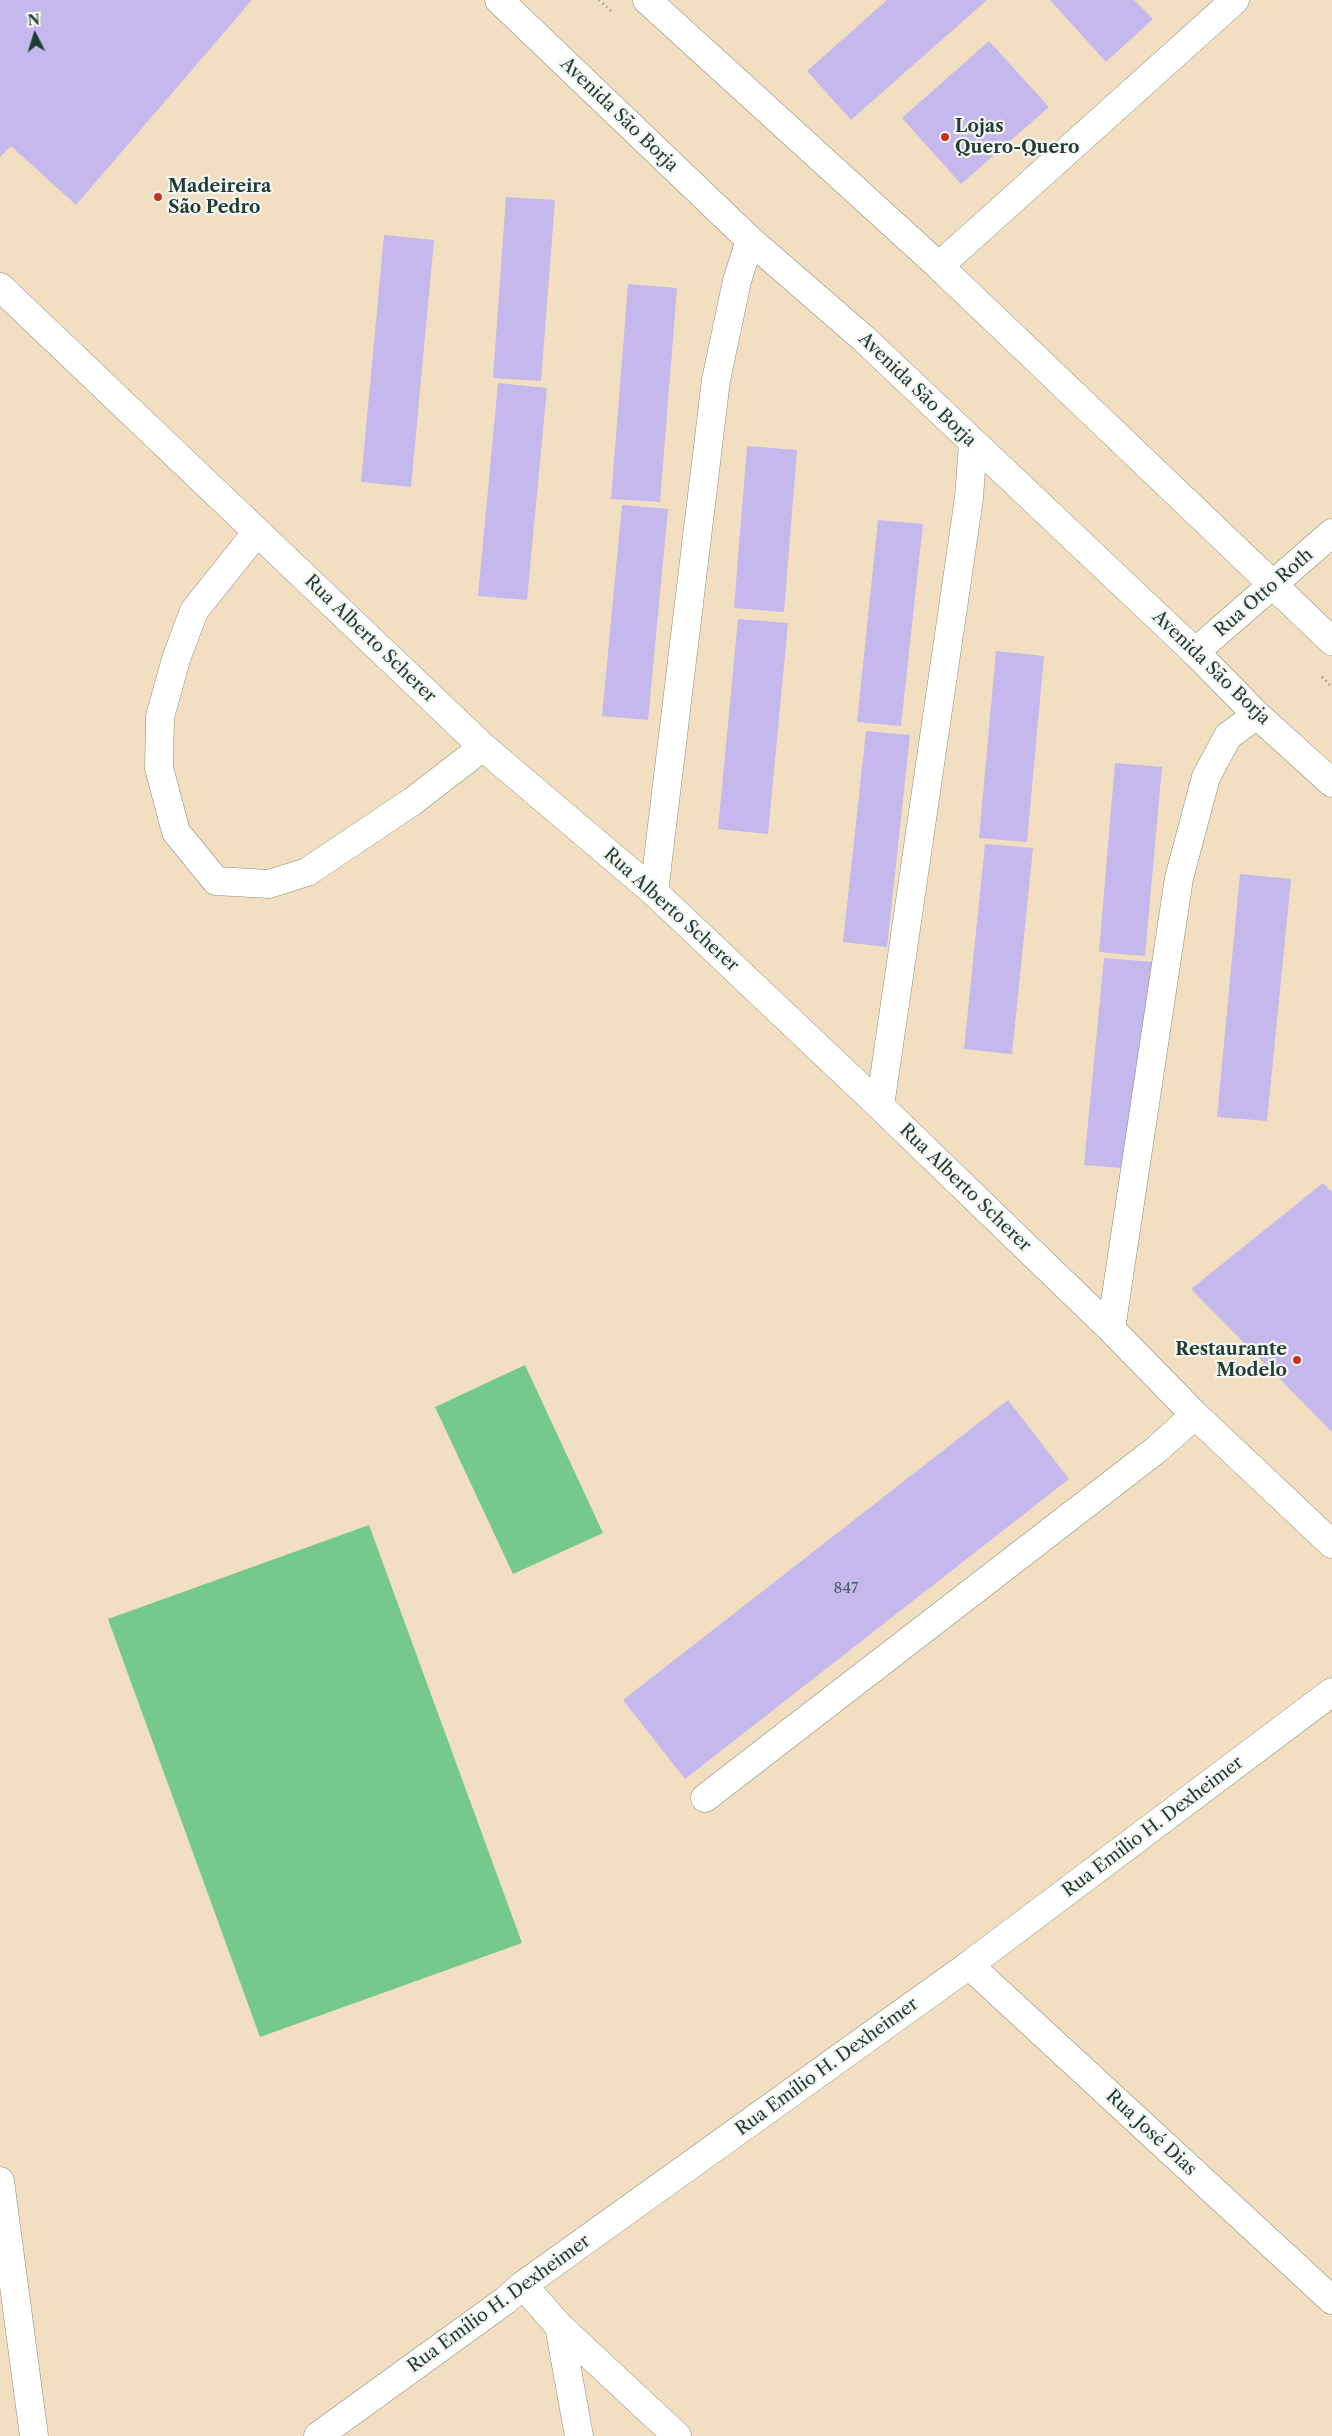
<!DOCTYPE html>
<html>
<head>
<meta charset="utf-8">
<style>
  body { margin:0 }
  #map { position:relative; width:1332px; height:2436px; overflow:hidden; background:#f2dfc2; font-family:"Libre Caslon Text",serif }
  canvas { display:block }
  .north { position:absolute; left:10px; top:10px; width:50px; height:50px; -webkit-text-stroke:4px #f6f6f2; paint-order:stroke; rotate:355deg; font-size:14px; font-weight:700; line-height:20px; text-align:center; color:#1f3d34 }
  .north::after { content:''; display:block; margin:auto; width:18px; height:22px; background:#1f3d34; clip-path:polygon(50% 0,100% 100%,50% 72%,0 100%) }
</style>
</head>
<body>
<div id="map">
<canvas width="1332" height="2436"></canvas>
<div class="north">N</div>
</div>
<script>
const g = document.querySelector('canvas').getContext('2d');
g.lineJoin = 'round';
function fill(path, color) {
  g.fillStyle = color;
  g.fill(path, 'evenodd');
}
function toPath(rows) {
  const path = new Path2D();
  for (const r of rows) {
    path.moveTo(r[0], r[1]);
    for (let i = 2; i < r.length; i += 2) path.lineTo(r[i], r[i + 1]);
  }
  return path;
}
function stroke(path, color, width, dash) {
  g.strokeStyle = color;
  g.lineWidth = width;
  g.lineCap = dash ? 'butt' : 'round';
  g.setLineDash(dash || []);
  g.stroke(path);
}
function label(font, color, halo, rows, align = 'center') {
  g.font = font + ' "Libre Caslon Text",serif';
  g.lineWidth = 4.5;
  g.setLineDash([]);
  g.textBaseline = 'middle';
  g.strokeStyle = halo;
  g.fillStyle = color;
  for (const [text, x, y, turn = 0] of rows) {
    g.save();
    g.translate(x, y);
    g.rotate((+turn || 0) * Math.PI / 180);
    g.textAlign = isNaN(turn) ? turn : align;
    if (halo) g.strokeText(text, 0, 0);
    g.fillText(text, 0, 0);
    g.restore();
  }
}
const green = toPath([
  [525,1365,603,1533,513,1574,435,1407],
  [369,1525,522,1943,260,2037,108,1619]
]);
const building = toPath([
  [0,0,252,0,76,205,11,146,0,157],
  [887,0,987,0,851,120,807,71],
  [1050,0,1134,0,1153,19,1106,62],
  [989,41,1049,107,961,184,902,118],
  [506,197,555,200,541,381,493,378],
  [384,235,434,240,411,487,361,482],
  [628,284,677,288,660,502,611,499],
  [498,383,547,388,527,600,478,596],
  [747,446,797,450,784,612,734,608],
  [622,505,668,509,648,720,602,716],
  [878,520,923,524,901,726,857,722],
  [738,619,788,623,768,834,718,829],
  [996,651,1044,656,1027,842,979,838],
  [866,731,910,735,887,947,843,942],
  [1115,763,1162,767,1145,956,1099,952],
  [985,844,1033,848,1012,1054,964,1049],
  [1240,874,1291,879,1267,1121,1217,1117],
  [1104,958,1153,962,1133,1169,1084,1165],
  [1323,1183,1332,1192,1332,1432,1191,1289],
  [1008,1400,1069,1479,685,1779,623,1700]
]);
const path = toPath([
  [599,0,612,12],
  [1322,677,1332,687]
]);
const minor = toPath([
  [939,266,1235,0],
  [0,287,483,747,654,892,880,1106,1111,1329,1195,1415,1332,1544],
  [257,532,194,611,176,659,160,717,159,768,176,832,216,881,269,884,307,872,413,801,483,747],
  [1195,652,1332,533],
  [654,892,716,380,737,281,750,240],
  [880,1106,969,498,973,443],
  [1111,1329,1179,878,1206,777,1228,736,1257,715],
  [705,1798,1156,1450,1195,1415],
  [969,1965,1332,2300],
  [0,2181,34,2436],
  [523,2285,559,2326,677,2436],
  [559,2326,579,2436],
  [318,2436,506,2300,523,2285,969,1965,1332,1692]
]);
const major = toPath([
  [499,0,750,240,863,338,1195,652,1257,715,1332,783],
  [647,0,939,266,1332,641]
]);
const markers = [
  [945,137,5,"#c8321e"],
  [158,197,5,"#c8321e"],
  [1297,1360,5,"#c8321e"]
];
const numberNames = [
  ["847",846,1589]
];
const streetNames = [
  ["Avenida São Borja",619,115,44],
  ["Avenida São Borja",917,390,44],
  ["Rua Otto Roth",1264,593,-41],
  ["Rua Alberto Scherer",370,639,44],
  ["Avenida São Borja",1211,668,44],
  ["Rua Alberto Scherer",671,910,42],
  ["Rua Alberto Scherer",965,1188,44],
  ["Rua Emílio H. Dexheimer",1153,1827,-37],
  ["Rua Emílio H. Dexheimer",827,2067,-36],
  ["Rua José Dias",1151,2133,43],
  ["Rua Emílio H. Dexheimer",499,2304,-36]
];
const poiNames = [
  ["Lojas",955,127],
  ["Quero-Quero",955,148],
  ["Madeireira",168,187],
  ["São Pedro",168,208],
  ["Restaurante",1287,1350,"right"],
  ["Modelo",1287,1371,"right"]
];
fill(green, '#75c98c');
fill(building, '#c5b8ec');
stroke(minor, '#888e7b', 29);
stroke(major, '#888e7b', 29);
stroke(path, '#888e7b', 3, [1, 4]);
stroke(minor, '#fff', 28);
stroke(major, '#fff', 28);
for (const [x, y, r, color] of markers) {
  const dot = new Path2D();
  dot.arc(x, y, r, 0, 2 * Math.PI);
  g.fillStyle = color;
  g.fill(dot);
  stroke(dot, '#f6f6f2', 2);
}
label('15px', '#485c62', null, numberNames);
label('18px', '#1f3d34', '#f6f6f2', streetNames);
label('bold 18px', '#1f3d34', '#f6f6f2', poiNames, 'left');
</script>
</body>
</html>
